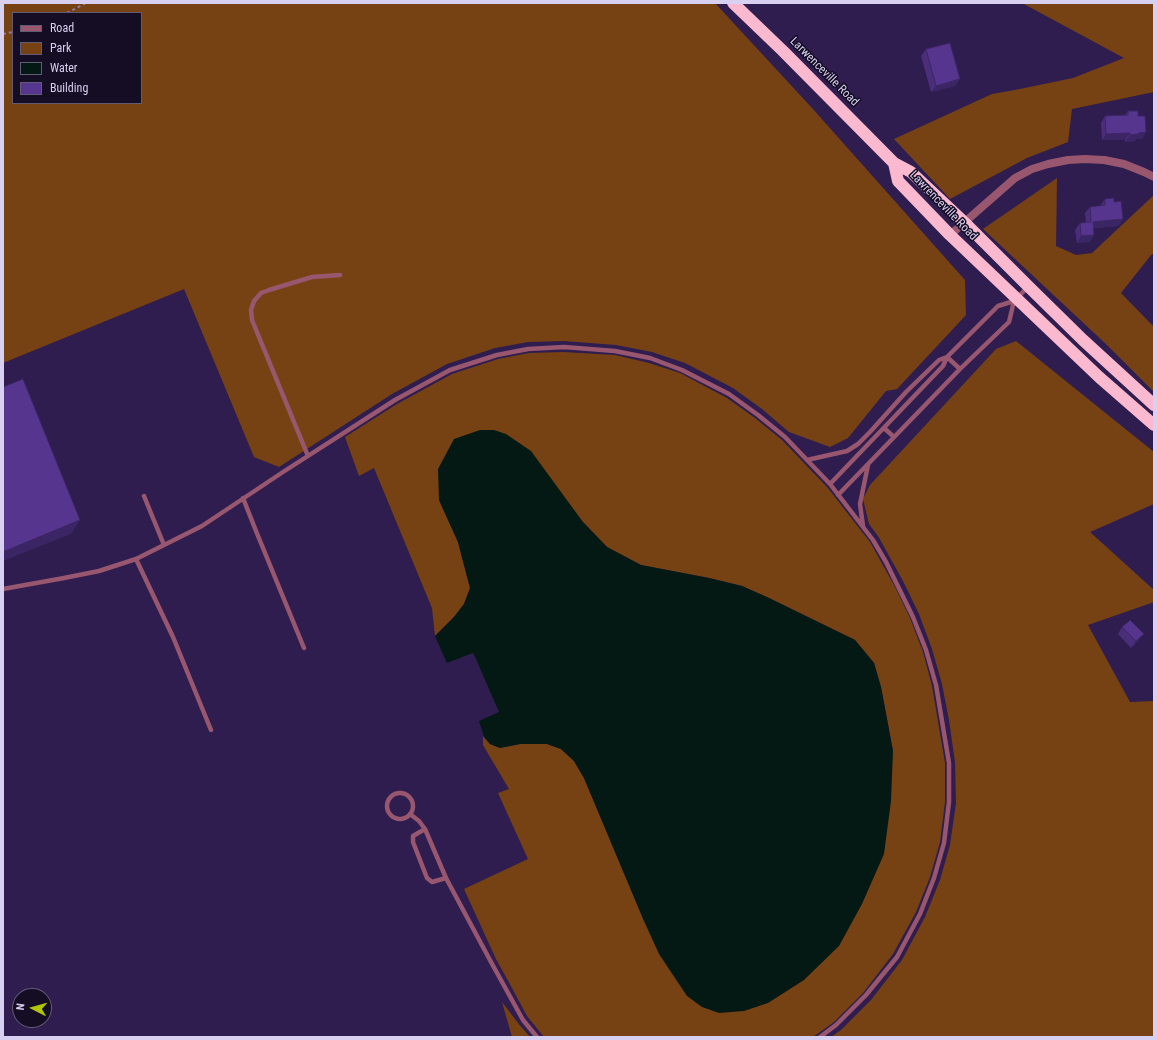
<!DOCTYPE html>
<html>
<head>
<meta charset="utf-8">
<style>
  body { margin:0 }
  #map { position:relative; width:1157px; height:1040px; overflow:hidden; background:#2f1d4f; font-family:"Roboto Condensed",sans-serif }
  canvas { display:block }
  .frame { position:absolute; inset:0; border:4px solid #d8d0f0; pointer-events:none }
  .legend { position:absolute; left:12px; top:12px; width:130px; height:92px; box-sizing:border-box; background:#140d23; border:1px solid #625b75; margin:0; padding:5px 7px; list-style:none; font-size:12px; color:#d8d0f0 }
  .legend li { display:flex; align-items:center; gap:8px; height:20px }
  .legend b { width:20px; border:1px solid #625b75 }
  .north { position:absolute; left:12px; top:988px; width:40px; height:40px; box-sizing:border-box; background:#140d23; border:1px solid #625b75; border-radius:50%; rotate:276deg; font-size:11px; font-weight:700; line-height:16px; text-align:center; color:#d8d0f0 }
  .north::after { content:''; display:block; margin:auto; width:14px; height:18px; background:#b1c500; clip-path:polygon(50% 0,100% 100%,50% 72%,0 100%) }
</style>
</head>
<body>
<div id="map">
<canvas width="1157" height="1040"></canvas>
<div class="frame"></div>
<ul class="legend">
<li><b style="height:5px;background:#98576f"></b>Road</li>
<li><b style="height:11px;background:#774213"></b>Park</li>
<li><b style="height:11px;background:#051914"></b>Water</li>
<li><b style="height:11px;background:#56358f"></b>Building</li>
</ul>
<div class="north">N</div>
</div>
<script>
const g = document.querySelector('canvas').getContext('2d');
g.lineJoin = 'round';
function fill(path, color) {
  g.fillStyle = color;
  g.fill(path, 'evenodd');
}
function toPath(rows) {
  const path = new Path2D();
  for (const r of rows) {
    if (r.length === 3) {
      path.moveTo(r[0] + r[2], r[1]);
      path.arc(r[0], r[1], r[2], 0, 2 * Math.PI);
      continue;
    }
    path.moveTo(r[0], r[1]);
    for (let i = 2; i < r.length; i += 2) path.lineTo(r[i], r[i + 1]);
  }
  return path;
}
function stroke(path, color, width, dash) {
  g.strokeStyle = color;
  g.lineWidth = width;
  g.lineCap = dash ? 'butt' : 'round';
  g.setLineDash(dash || []);
  g.stroke(path);
}
function label(font, color, halo, rows, align = 'center') {
  g.font = font + ' "Roboto Condensed",sans-serif';
  g.lineWidth = 3;
  g.setLineDash([]);
  g.textBaseline = 'middle';
  g.strokeStyle = halo;
  g.fillStyle = color;
  for (const [text, x, y, turn = 0] of rows) {
    g.save();
    g.translate(x, y);
    g.rotate((+turn || 0) * Math.PI / 180);
    g.textAlign = isNaN(turn) ? turn : align;
    if (halo) g.strokeText(text, 0, 0);
    g.fillText(text, 0, 0);
    g.restore();
  }
}
const green = toPath([
  [3,3,715,3,812,108,965,280,966,315,897,389,886,391,848,438,830,447,789,432,762,409,733,388,685,363,652,352,616,345,564,341,528,342,495,348,447,364,392,394,279,467,254,457,184,289,3,363],
  [13,13,141,13,141,103,13,103],
  [1022,3,1154,3,1154,92,1072,109,1068,142,1027,158,950,199,894,139,992,94,1015,90,1073,78,1124,58],
  [1057,178,1056,246,1076,255,1092,253,1154,195,1154,253,1151,255,1121,293,1154,327,1154,392,1107,345,983,229],
  [1016,341,1154,452,1154,504,1090,532,1154,590,1154,602,1088,625,1130,702,1154,701,1154,1037,831,1037,841,1030,871,1000,902,960,925,917,940,880,950,845,956,803,955,762,949,720,942,684,932,649,919,614,903,581,878,536,869,524,863,499,870,485,996,349],
  [563,352,615,355,649,363,680,373,727,398,755,418,782,440,827,487,870,542,894,585,910,618,923,652,932,686,945,763,945,802,940,842,930,877,916,912,893,954,863,993,834,1022,813,1037,544,1037,527,1016,512,988,496,959,464,889,528,859,498,793,509,789,483,745,483,736,490,744,500,748,520,744,547,744,561,749,574,761,584,778,644,921,893,751,881,687,874,663,855,640,769,598,742,586,709,578,641,565,607,547,583,522,439,500,458,542,470,588,464,604,454,617,435,636,432,608,374,468,359,476,345,437,397,404,452,374,498,359,529,353],
  [502,1002,518,1023,530,1037,512,1037]
]);
const water = toPath([
  [480,430,494,430,506,434,531,451,583,522,607,547,641,565,709,578,742,586,769,598,855,640,874,663,881,687,893,751,891,801,884,854,862,904,839,946,804,980,768,1003,744,1011,719,1013,702,1007,687,996,659,954,644,921,584,778,574,761,561,749,547,744,520,744,500,748,490,744,484,737,479,721,499,712,476,659,473,653,447,663,435,636,454,617,464,604,470,588,458,542,439,500,438,469,454,439]
]);
const path = toPath([
  [67,13,86,3],
  [3,34,13,32]
]);
const lane = toPath([
  [884,428,894,437],
  [308,456,252,320,251,310,254,301,261,293,269,290,312,277,340,275],
  [807,460,847,451,858,444,870,432,906,392,939,360,947,357,960,369],
  [830,484,943,366,947,357,998,306,1014,301],
  [838,495,960,369,1009,322,1014,301,1028,287],
  [144,496,164,545],
  [243,498,256,531,304,648],
  [863,526,860,504,868,465],
  [136,559,173,637,211,730],
  [3,589,64,578,99,571,136,559,202,526,283,472,395,400,450,370,497,355,528,349,564,347,615,351,650,358,682,370,729,394,758,415,785,437,830,484,873,540,886,562,913,617,926,650,936,685,949,763,949,802,944,843,934,878,920,914,897,957,866,995,836,1025,820,1037],
  [400,806,13],
  [410,814,419,821,425,829,446,878,491,962,523,1020,537,1037],
  [425,829,413,836,413,842,427,878,432,882,446,878]
]);
const street = toPath([
  [950,235,1015,178,1032,169,1048,164,1068,160,1085,159,1104,160,1124,164,1144,172,1154,177]
]);
const highway = toPath([
  [733,3,783,51,894,163,911,172,964,222,1028,286,1083,340,1154,405],
  [894,163,898,181,950,235,1099,377,1154,425]
]);
const wall = toPath([
  [926,49,956,68,960,79,955,86,931,92,921,56],
  [1128,111,1146,132,1142,139,1136,139,1135,141,1125,142,1125,140,1102,140,1101,123,1105,116,1125,115],
  [1105,199,1114,202,1123,219,1118,226,1094,228,1090,242,1077,243,1075,230,1080,223,1086,223,1085,213,1090,207,1100,206],
  [1122,627,1139,640,1131,648,1118,634]
]);
const shadedWall = toPath([
  [960,79,955,86,931,92,936,86],
  [1146,132,1142,139,1136,139,1135,141,1125,142,1130,135,1139,133],
  [1130,133,1125,140,1102,140,1106,134],
  [1123,219,1118,226,1089,229,1093,222],
  [1094,235,1090,242,1077,243,1081,236],
  [80,520,71,534,3,561,3,552],
  [1144,634,1139,640,1131,648,1136,641]
]);
const building = toPath([
  [950,43,960,79,936,86,926,49,950,43],
  [1128,111,1138,111,1138,116,1145,116,1146,132,1139,133,1139,134,1130,135,1130,133,1106,134,1105,116,1128,115,1128,111],
  [1114,198,1114,202,1121,201,1123,219,1093,222,1094,235,1081,236,1080,223,1091,222,1090,207,1105,205,1105,199,1114,198],
  [23,379,80,520,3,552,3,387,23,379],
  [1130,620,1144,634,1136,641,1122,627,1130,620]
]);
const streetNames = [
  ["Larwenceville Road",824,72,45],
  ["Lawrenceville Road",943,206,46]
];
fill(green, '#774213');
fill(water, '#051914');
stroke(path, '#8a7da6', 2, [3, 3]);
stroke(lane, '#98576f', 4.5);
stroke(street, '#98576f', 8);
stroke(highway, '#fbb9cf', 12);
fill(wall, '#4a2e7b');
fill(shadedWall, '#3c2564');
fill(building, '#56358f');
stroke(building, '#3c2564', 1);
label('12px', '#d8d0f0', '#140d23', streetNames);
</script>
</body>
</html>
